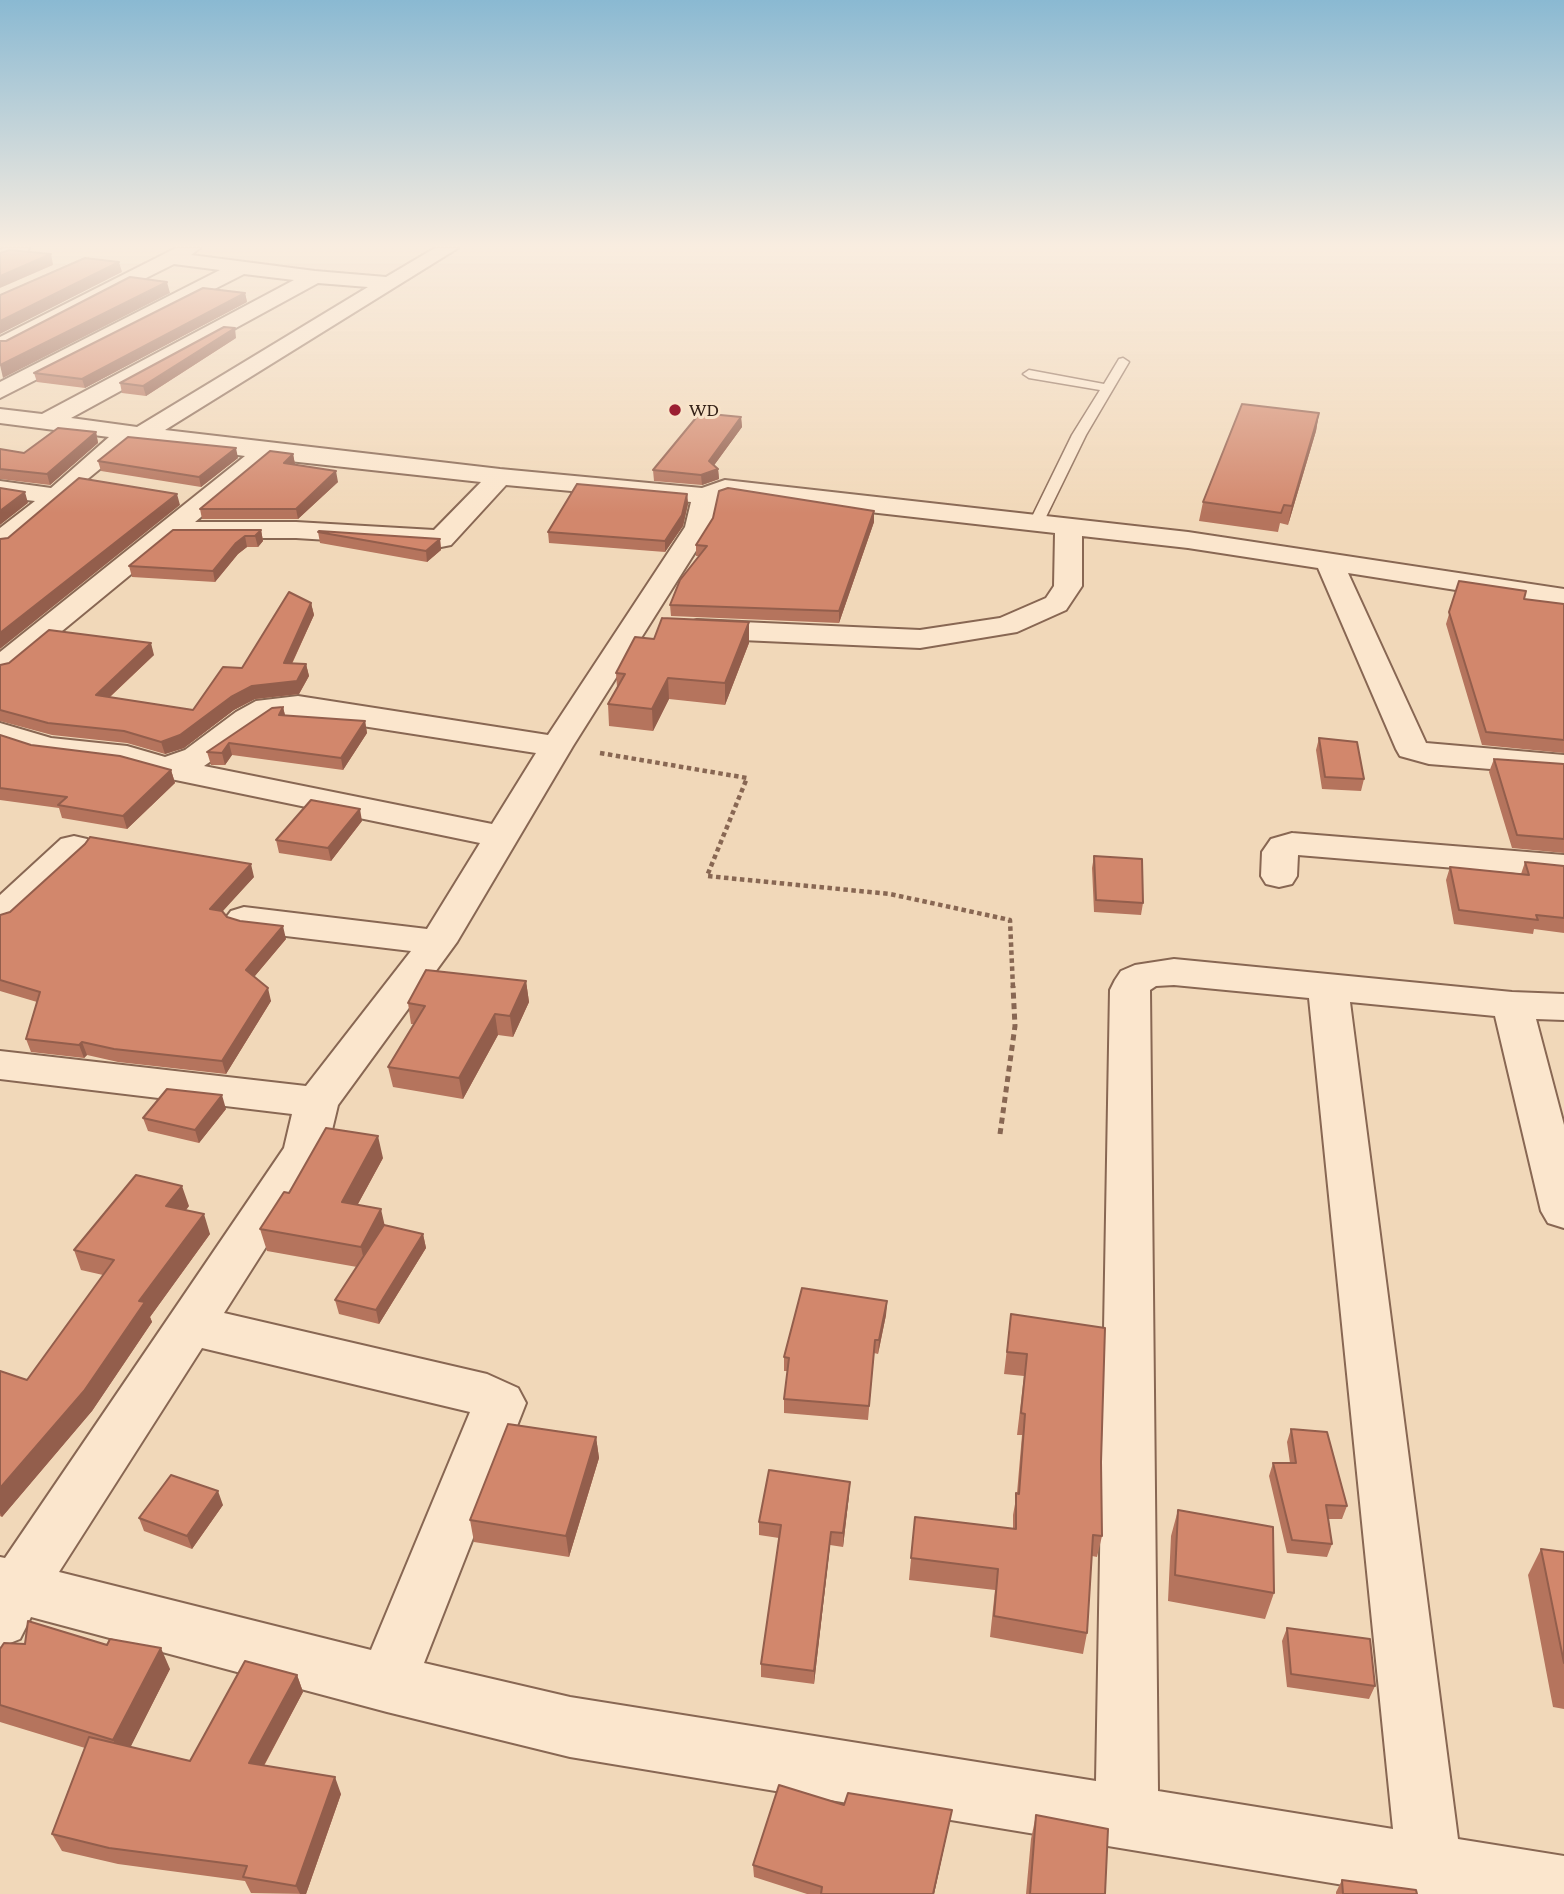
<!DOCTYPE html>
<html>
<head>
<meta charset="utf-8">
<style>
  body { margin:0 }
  canvas { display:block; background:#f1d8b9 }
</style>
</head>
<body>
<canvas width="1564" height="1894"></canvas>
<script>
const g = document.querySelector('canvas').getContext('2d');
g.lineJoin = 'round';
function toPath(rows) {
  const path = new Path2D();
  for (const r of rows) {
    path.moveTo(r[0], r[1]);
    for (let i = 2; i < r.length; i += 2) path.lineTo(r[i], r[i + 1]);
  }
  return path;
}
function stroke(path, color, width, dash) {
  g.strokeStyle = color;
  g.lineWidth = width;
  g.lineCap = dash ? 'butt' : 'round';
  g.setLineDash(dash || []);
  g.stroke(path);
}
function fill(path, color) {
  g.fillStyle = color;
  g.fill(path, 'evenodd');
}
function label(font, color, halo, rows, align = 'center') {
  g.font = font + ' "Crimson Pro",serif';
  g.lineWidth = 6;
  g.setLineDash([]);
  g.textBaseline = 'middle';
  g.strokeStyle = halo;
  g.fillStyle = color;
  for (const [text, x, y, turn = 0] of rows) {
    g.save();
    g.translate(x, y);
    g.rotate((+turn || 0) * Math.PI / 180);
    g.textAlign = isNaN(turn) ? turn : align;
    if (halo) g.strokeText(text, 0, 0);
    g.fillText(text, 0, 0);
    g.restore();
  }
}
const pathFar1 = toPath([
  [600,753,747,778,707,876,890,894,1010,920,1013,988]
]);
const path = toPath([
  [1000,1134,1015,1026,1013,986]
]);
const lane = toPath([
  [1123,358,1129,362,1086,435,1043,523,1036,527,1031,526,1029,523,1072,435,1100,390,1029,378,1023,374,1029,370,1104,384,1119,359,1123,358]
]);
const street = toPath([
  [4,248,29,248,27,252,0,263,0,250,4,248],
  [176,248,200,248,191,255,315,271,386,277,435,248,458,248,165,430,500,469,702,488,725,480,1188,532,1564,589,1564,607,1348,573,1426,743,1564,755,1564,775,1429,764,1400,756,1396,749,1318,568,1188,548,1082,536,1082,586,1066,610,1017,632,920,648,697,638,687,635,682,629,687,623,697,620,920,630,1000,618,1046,598,1054,586,1055,533,728,496,717,500,711,527,573,746,457,942,338,1105,327,1151,224,1313,487,1374,518,1388,526,1403,424,1663,570,1697,1096,1781,1110,990,1115,980,1121,971,1135,965,1174,959,1512,992,1564,994,1564,1020,1536,1019,1564,1125,1564,1228,1548,1223,1541,1211,1495,1016,1350,1002,1458,1839,1564,1856,1564,1894,1398,1894,570,1757,387,1712,31,1617,20,1639,0,1647,0,1557,5,1558,284,1148,292,1114,0,1079,0,1051,306,1086,411,951,244,931,231,927,225,919,231,911,244,907,427,929,480,843,166,778,124,766,35,755,0,744,0,723,51,738,127,746,165,757,185,750,236,712,256,701,298,696,548,735,685,527,691,502,506,485,451,545,441,547,296,538,175,538,11,673,0,676,0,652,245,456,134,441,84,482,66,501,10,547,0,549,0,528,35,501,0,497,0,481,51,488,109,437,0,423,0,409,42,414,294,280,244,274,0,398,0,382,220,270,174,264,0,351,0,337,176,248],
  [318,283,368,287,137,427,71,418,318,283],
  [271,459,481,482,434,530,296,522,195,522,271,459],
  [298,716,536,753,492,824,204,766,274,717,298,716],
  [1174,985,1309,998,1393,1829,1158,1791,1150,990,1156,986,1174,985],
  [202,1348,470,1412,371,1650,59,1572,202,1348],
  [1292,833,1564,855,1564,877,1298,855,1297,876,1292,884,1279,887,1266,884,1261,876,1262,852,1271,839,1292,833],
  [74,836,87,839,92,847,87,855,13,923,0,927,0,895,61,839,74,836]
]);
const wall = toPath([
  [245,293,247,302,85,388,37,382,34,373],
  [236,338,146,396,122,393,120,383],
  [1319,413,1316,431,1288,525,1280,523,1278,532,1199,521,1203,502],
  [741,417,742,427,714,465,718,469,719,479,702,485,654,481,653,470],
  [96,432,98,443,50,485,0,479,0,449,24,453],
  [293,454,295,465,338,482,298,519,202,519,200,509],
  [238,458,201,487,101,471,98,461],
  [687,494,688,504,683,526,665,552,549,543,548,532],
  [874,511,874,522,839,623,671,616,670,605,699,556,696,556,696,545],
  [261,530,263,541,258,547,247,547,238,554,215,582,132,577,129,566],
  [318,532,440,539,441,550,427,562,320,543],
  [1459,581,1524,599,1564,604,1564,753,1482,745,1446,624],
  [311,603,314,615,292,664,306,664,309,676,299,694,255,699,234,710,184,748,165,754,127,743,52,735,0,721,0,665,154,655,110,697,193,710,242,668],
  [654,639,749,643,725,705,669,699,653,731,609,726,608,704,617,687,616,673],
  [283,707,285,716,365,721,367,733,343,770,232,755,225,765,211,765,207,752],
  [0,735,31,745,171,770,175,783,127,829,62,818,59,808,0,800],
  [1319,738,1364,779,1361,791,1322,789,1316,750],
  [1494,759,1564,764,1564,853,1512,848,1489,772],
  [362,821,331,861,279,853,276,840],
  [1094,856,1143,903,1141,915,1094,912,1092,868],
  [1525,862,1564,866,1564,933,1534,929,1533,934,1454,924,1446,880,1450,867,1521,874],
  [254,877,222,911,227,917,286,939,254,977,271,1001,226,1074,118,1062,87,1055,84,1058,31,1052,26,1039,37,1002,0,991,0,915],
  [526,981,529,1002,513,1037,498,1035,463,1099,393,1087,388,1067,414,1024,411,1024,408,1003],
  [226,1109,199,1143,148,1131,143,1118],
  [383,1158,358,1204,385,1225,423,1234,426,1248,379,1324,339,1314,335,1300,357,1267,267,1251,260,1229,289,1193],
  [189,1206,186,1210,210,1234,150,1317,152,1322,92,1411,2,1517,0,1516,0,1371,27,1380,103,1275,81,1270,74,1250],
  [887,1301,886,1315,878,1354,874,1353,868,1420,784,1413,784,1399,788,1371,784,1371,784,1357],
  [1011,1314,1101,1462,1102,1536,1097,1557,1092,1556,1087,1633,1083,1654,990,1637,995,1590,909,1580,915,1517,1013,1529,1013,1515,1017,1493,1022,1435,1017,1435,1024,1376,1004,1374],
  [1291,1429,1347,1506,1342,1519,1328,1519,1332,1544,1327,1557,1287,1553,1269,1476,1273,1463,1290,1463,1287,1442],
  [596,1437,599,1458,569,1557,474,1542,470,1520],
  [849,1495,843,1547,830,1545,814,1684,761,1677,761,1664,779,1538,759,1535,759,1522],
  [223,1505,192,1549,144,1531,139,1518],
  [1178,1510,1274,1593,1265,1619,1168,1601,1171,1536],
  [1541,1549,1564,1552,1564,1709,1553,1707,1528,1575],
  [1287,1628,1375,1686,1369,1699,1287,1687,1282,1641],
  [25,1644,170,1669,130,1747,190,1761,297,1675,303,1692,264,1766,341,1794,306,1894,251,1893,245,1881,118,1864,62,1851,52,1834,85,1748,0,1722,0,1649],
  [844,1805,952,1810,934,1894,807,1894,754,1877,753,1865],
  [1036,1815,1105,1894,1026,1894,1031,1839],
  [1342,1880,1417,1894,1336,1894,1336,1892]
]);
const shadedWall = toPath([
  [51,254,53,265,0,288,0,276],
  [119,262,122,272,0,334,0,321],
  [167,282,170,293,3,378,0,365],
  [245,293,247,302,85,388,82,379],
  [235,328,236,338,146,396,143,386],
  [1319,413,1316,431,1288,525,1292,506],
  [741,417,742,427,710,471,709,461],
  [96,432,98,443,50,485,47,474],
  [236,448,238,458,201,487,199,477],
  [293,454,295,464,286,473,284,463],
  [718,469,719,479,702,485,701,475],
  [336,471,338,482,298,519,296,509],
  [25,492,28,503,0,525,0,511],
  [177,494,180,505,0,649,0,633],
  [687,494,688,504,683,526,665,552,665,541],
  [874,511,874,522,839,623,839,611],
  [261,530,263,541,258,547,255,536],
  [245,536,247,547,238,554,215,582,213,571,236,543],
  [440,539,441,550,427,562,426,551],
  [311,603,314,615,286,676,284,663],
  [749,622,749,643,725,705,725,683],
  [151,643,154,655,99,707,96,695],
  [306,664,309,676,299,694,255,699,234,710,184,748,165,754,161,742,231,697,252,686],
  [668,678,669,699,653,731,652,709],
  [283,707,286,719,279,715],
  [365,721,367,733,343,770,341,758],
  [229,743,232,755,225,765,222,753],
  [171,770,175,783,127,829,123,816],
  [360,809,362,821,331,861,328,848],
  [251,864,254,877,213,922,210,909],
  [283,926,286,939,249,983,246,970],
  [526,981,529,1002,513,1037,510,1016],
  [268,988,271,1001,226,1074,222,1061],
  [495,1014,498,1035,463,1099,459,1078],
  [82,1042,87,1055,84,1058,79,1045],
  [222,1095,226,1109,199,1143,195,1130],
  [378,1136,383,1158,347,1224,342,1202],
  [182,1186,189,1206,173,1226,166,1206],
  [381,1209,386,1231,366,1269,361,1247],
  [204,1214,210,1234,150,1317,152,1322,92,1411,2,1517,0,1513,0,1488],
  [423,1234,426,1248,379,1324,376,1310],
  [887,1301,886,1315,878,1354,879,1340],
  [596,1437,599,1458,569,1557,566,1536],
  [850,1482,849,1495,843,1547,843,1533],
  [218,1491,223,1505,192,1549,187,1536],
  [831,1532,830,1545,814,1684,814,1671],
  [161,1648,170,1669,124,1760,113,1740],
  [297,1675,303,1692,256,1780,249,1763],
  [335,1777,341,1794,306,1894,300,1894,296,1886],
  [952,1810,934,1894,933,1894]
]);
const building = toPath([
  [10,250,51,254,0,276,0,253,10,250],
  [85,258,119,262,0,321,0,295,85,258],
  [130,277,167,282,0,365,0,341,6,341,130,277],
  [203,288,245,293,82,379,34,373,203,288],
  [224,327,235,328,143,386,120,383,224,327],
  [1242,404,1319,413,1292,506,1284,505,1281,513,1203,502,1242,404],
  [700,413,741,417,709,461,718,469,701,475,653,470,700,413],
  [58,428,96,432,47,474,0,469,0,449,24,453,58,428],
  [128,437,236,448,199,477,98,461,128,437],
  [270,451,293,454,284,463,336,471,296,509,200,509,270,451],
  [79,478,177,494,0,633,0,539,8,538,79,478],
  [577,484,687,494,682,515,665,541,548,532,577,484],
  [0,488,25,492,0,511,0,488],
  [728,488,874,511,839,611,670,605,680,580,707,546,696,545,713,518,719,491,728,488],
  [173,530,261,530,255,536,245,536,236,543,213,571,129,566,173,530],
  [319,531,440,539,426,551,318,532,319,531],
  [1459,581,1526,591,1524,599,1564,604,1564,740,1486,732,1449,612,1459,581],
  [289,592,311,603,284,663,306,664,297,681,252,686,231,697,180,735,161,742,124,731,48,723,0,710,0,665,9,663,49,630,151,643,96,695,193,710,223,667,242,668,289,592],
  [662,618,749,622,725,683,668,678,652,709,608,704,625,674,616,673,635,637,654,639,662,618],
  [283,707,279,715,365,721,341,758,229,743,222,753,207,752,272,708,283,707],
  [0,735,31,745,120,756,171,770,123,816,58,805,67,797,0,788,0,735],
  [1319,738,1357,742,1364,779,1325,777,1319,738],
  [1494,759,1564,764,1564,839,1517,835,1494,759],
  [311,800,360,809,328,848,276,840,311,800],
  [90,837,251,864,210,909,222,911,227,917,240,921,283,926,246,970,268,988,222,1061,114,1049,82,1042,79,1045,26,1039,40,992,0,980,0,915,10,912,85,844,90,837],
  [1094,856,1142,859,1143,903,1096,900,1094,856],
  [1525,862,1564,866,1564,918,1536,915,1538,920,1459,910,1450,867,1529,875,1525,862],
  [426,970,526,981,510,1016,495,1014,459,1078,388,1067,425,1006,408,1003,426,970],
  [167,1089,222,1095,195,1130,143,1118,167,1089],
  [326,1128,378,1136,342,1202,381,1209,361,1247,260,1229,284,1192,289,1193,326,1128],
  [136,1175,182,1186,166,1206,204,1214,139,1301,145,1302,84,1391,0,1488,0,1371,27,1380,114,1260,74,1250,136,1175],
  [384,1225,423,1234,376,1310,335,1300,384,1225],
  [802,1288,887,1301,879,1340,875,1340,869,1406,784,1399,789,1358,784,1357,802,1288],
  [1011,1314,1105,1328,1101,1462,1102,1536,1093,1535,1087,1633,994,1616,998,1569,911,1558,915,1517,1016,1529,1016,1493,1019,1494,1025,1414,1021,1413,1027,1354,1007,1352,1011,1314],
  [508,1424,596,1437,566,1536,470,1520,508,1424],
  [1291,1429,1327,1432,1347,1506,1326,1505,1332,1544,1292,1540,1273,1463,1296,1463,1291,1429],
  [769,1470,850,1482,843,1533,831,1532,814,1671,761,1664,781,1525,759,1522,769,1470],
  [171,1475,218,1491,187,1536,139,1518,171,1475],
  [1178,1510,1273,1527,1274,1593,1175,1575,1178,1510],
  [1541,1549,1564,1552,1564,1663,1541,1549],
  [28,1621,107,1645,110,1639,161,1648,113,1740,0,1705,0,1649,4,1643,25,1644,28,1621],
  [1287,1628,1370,1639,1375,1686,1291,1674,1287,1628],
  [245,1661,297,1675,249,1763,335,1777,296,1886,243,1877,247,1866,109,1848,52,1834,89,1737,190,1761,245,1661],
  [779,1785,844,1805,848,1793,952,1810,933,1894,821,1894,822,1887,753,1865,779,1785],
  [1036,1815,1108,1829,1105,1894,1030,1894,1036,1815],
  [1342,1880,1416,1890,1417,1894,1343,1894,1342,1880]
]);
const markers = [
  [675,410,7,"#9b1f32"]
];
const farPoinames = [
  ["WD",689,410]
];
stroke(lane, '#886753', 3);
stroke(street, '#886753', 4);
stroke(pathFar1, '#886753', 4.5, [4.5, 3.5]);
stroke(path, '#886753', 5, [6, 4.5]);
fill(lane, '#fbe6cd');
fill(street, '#fbe6cd');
fill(wall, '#b5745d');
fill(shadedWall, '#935e4c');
fill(building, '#d2876c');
stroke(building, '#935e4c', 2);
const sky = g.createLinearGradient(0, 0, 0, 513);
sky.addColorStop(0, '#8ab9d2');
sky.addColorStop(0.48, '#f9ede0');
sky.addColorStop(1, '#f9ede000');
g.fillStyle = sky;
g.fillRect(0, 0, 1564, 513);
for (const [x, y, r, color] of markers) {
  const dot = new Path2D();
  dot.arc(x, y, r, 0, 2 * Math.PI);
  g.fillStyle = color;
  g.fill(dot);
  stroke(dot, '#f8e3c9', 2.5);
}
label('19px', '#362319', '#f8e3c9', farPoinames, 'left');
</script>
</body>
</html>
